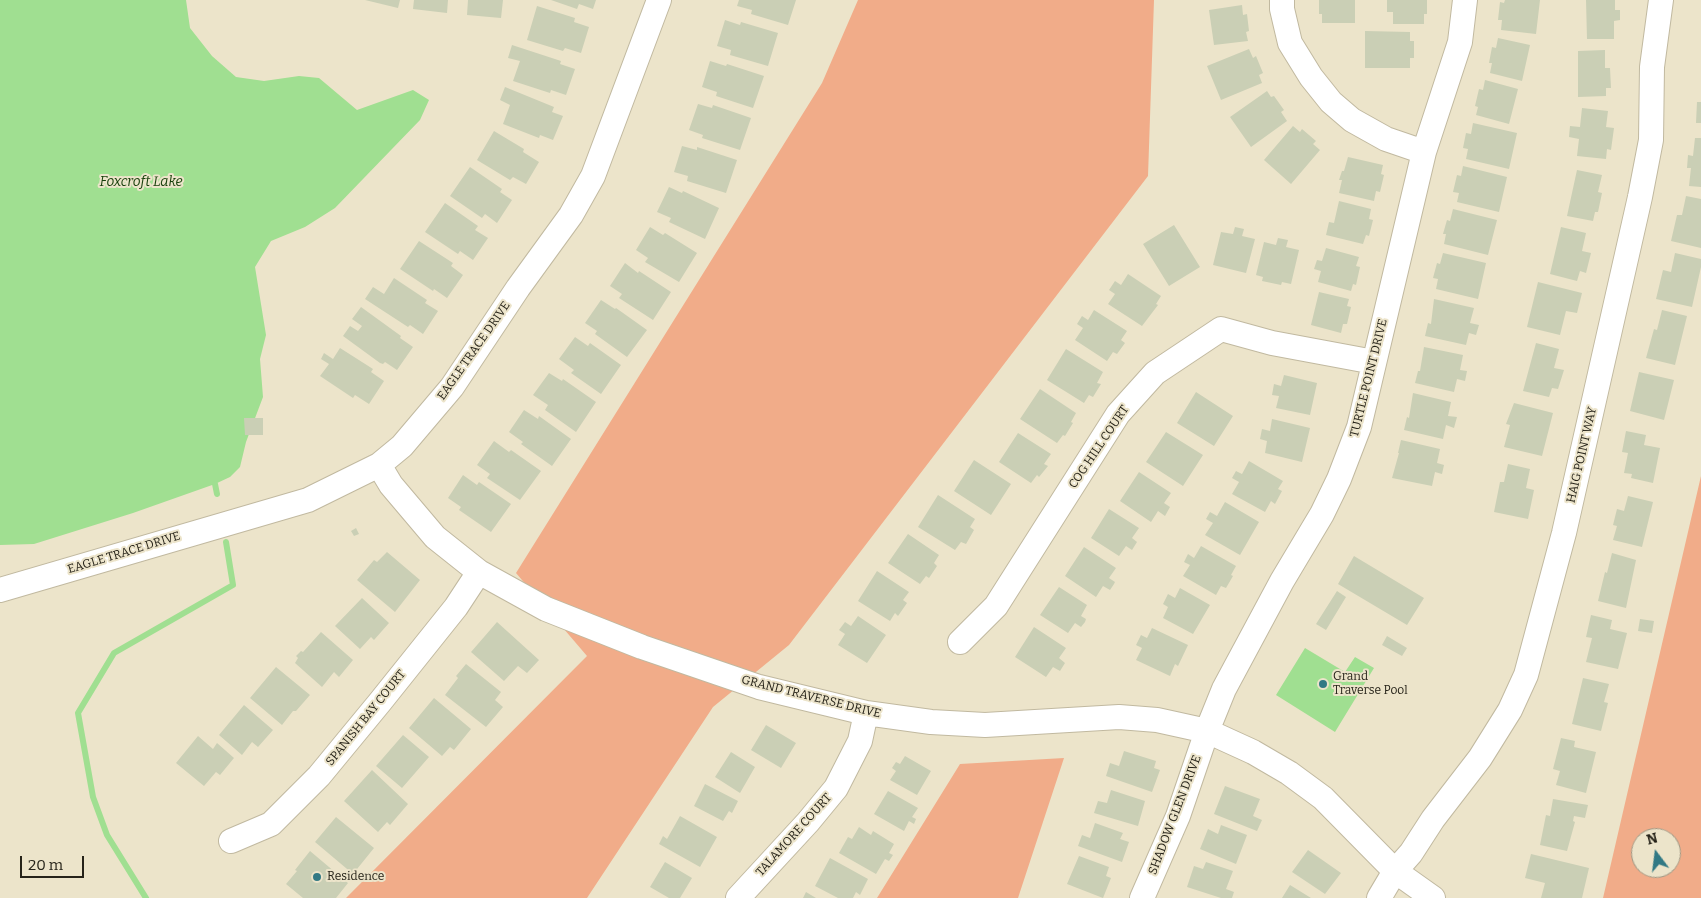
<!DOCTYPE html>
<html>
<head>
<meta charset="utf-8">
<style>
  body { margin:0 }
  #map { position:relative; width:1701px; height:898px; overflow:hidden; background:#ece4ca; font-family:Bitter,serif }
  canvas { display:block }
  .north { position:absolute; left:1631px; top:828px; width:50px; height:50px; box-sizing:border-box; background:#ece4ca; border:1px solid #9d9783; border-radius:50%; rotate:345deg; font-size:14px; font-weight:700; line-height:20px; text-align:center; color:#262319 }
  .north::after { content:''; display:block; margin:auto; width:18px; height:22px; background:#327984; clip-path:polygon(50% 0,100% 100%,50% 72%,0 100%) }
  .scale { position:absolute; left:20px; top:856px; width:64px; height:22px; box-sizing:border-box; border:2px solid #262319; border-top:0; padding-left:6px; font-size:15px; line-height:18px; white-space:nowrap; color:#262319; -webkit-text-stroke:4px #ece4ca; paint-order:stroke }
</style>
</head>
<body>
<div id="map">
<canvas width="1701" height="898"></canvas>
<div class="north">N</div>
<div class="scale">20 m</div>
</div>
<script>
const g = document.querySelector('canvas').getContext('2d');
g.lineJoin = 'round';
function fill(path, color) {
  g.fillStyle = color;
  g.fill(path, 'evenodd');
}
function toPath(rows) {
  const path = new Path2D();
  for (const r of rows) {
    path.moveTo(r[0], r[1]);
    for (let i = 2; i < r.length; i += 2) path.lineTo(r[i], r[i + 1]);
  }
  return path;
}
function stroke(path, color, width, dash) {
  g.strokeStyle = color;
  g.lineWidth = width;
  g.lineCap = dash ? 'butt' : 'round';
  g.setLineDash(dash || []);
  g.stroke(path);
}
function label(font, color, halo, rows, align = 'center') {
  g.font = font + ' Bitter,serif';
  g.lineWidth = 4;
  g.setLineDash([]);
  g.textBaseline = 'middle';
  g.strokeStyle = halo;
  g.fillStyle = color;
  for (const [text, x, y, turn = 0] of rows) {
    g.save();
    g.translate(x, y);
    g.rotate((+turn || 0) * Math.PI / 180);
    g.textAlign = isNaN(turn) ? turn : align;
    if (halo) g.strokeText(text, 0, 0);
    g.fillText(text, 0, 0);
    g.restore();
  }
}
const green = toPath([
  [858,0,1154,0,1148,176,789,645,713,707,587,898,346,898,587,656,516,573,822,83],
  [1701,476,1701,898,1603,898],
  [1641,838,1671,838,1671,868,1641,868],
  [1064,758,1018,898,877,898,960,764]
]);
const water = toPath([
  [0,0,186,0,190,28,212,56,236,77,264,81,299,76,319,78,357,110,413,90,429,100,420,120,335,208,305,227,271,241,255,267,266,335,260,359,263,397,246,442,240,467,230,477,215,484,133,513,34,544,0,545],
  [1305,648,1345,672,1355,657,1374,668,1335,732,1276,695]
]);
const stream = toPath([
  [215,484,217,494],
  [146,898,107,835,93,797,78,713,114,653,233,585,226,542]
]);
const building = toPath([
  [365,0,400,0,398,8],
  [414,0,448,0,447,13,413,9],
  [468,0,503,0,501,18,467,15],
  [551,0,596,0,593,9,579,4,577,9],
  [739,0,796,0,788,25,751,14,752,10,737,6],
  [1319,0,1355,0,1355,23,1322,23,1322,14,1319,14],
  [1387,0,1427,0,1427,14,1424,14,1424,24,1393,24,1393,12,1387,12],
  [1505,0,1540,0,1536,34,1501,30,1502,20,1498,20,1500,2,1504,3],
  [1586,0,1615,0,1615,10,1620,10,1620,20,1614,21,1614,39,1587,39],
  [1242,5,1243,15,1247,14,1249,31,1246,32,1248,41,1214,45,1209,10],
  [537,6,575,18,574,22,589,27,581,53,565,48,563,51,527,40],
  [725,20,740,25,741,22,778,33,768,66,730,55,731,50,717,46],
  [1365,31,1410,32,1410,41,1414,41,1414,58,1410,58,1410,68,1365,68],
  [1498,38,1530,45,1522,81,1490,73,1492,63,1489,63,1492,47,1496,48],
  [512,45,561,61,560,64,575,69,566,95,551,90,550,93,513,81,520,61,508,58],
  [1249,49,1253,58,1256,56,1263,73,1259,75,1262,83,1221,100,1207,66],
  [1605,50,1605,68,1610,68,1611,88,1606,88,1606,96,1578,97,1578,51],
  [710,61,726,66,727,64,764,76,753,108,716,96,717,92,702,87],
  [1485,80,1518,89,1509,124,1476,115,1478,107,1475,106,1479,89,1483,90],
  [505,87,554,107,552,112,563,116,553,140,540,135,539,138,503,124,510,105,500,100],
  [1267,91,1271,97,1274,96,1284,110,1281,112,1287,121,1251,147,1230,117],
  [1697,102,1701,102,1701,123,1696,123],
  [698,104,712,108,713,105,751,118,740,150,702,138,703,135,689,130],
  [1582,108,1608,111,1606,127,1614,128,1611,150,1607,149,1606,159,1577,156,1579,139,1569,137,1570,126,1580,127],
  [1473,123,1517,133,1509,169,1466,159,1468,149,1463,148,1466,133,1471,134],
  [1293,126,1300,132,1302,129,1316,141,1313,144,1320,150,1291,184,1264,160],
  [494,131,524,149,523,152,539,162,526,184,513,177,510,180,477,160],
  [1695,138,1701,138,1701,187,1689,186,1691,168,1687,168,1688,155,1693,156],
  [682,146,697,150,697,147,737,160,726,193,687,181,688,176,674,172],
  [1348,157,1383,165,1381,174,1384,175,1380,192,1376,191,1374,201,1339,193,1342,180,1339,180,1342,171,1344,171],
  [1463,166,1507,177,1499,212,1457,202,1459,193,1453,192,1457,175,1461,176],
  [470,167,502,189,500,192,512,200,497,223,485,214,482,218,450,196],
  [1577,170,1602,175,1598,192,1602,193,1598,212,1595,212,1593,221,1567,216],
  [669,187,682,193,683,191,719,208,705,239,669,222,671,218,657,212],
  [1686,196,1701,199,1701,248,1671,241,1677,215,1682,215],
  [1339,201,1371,209,1369,219,1373,220,1369,236,1366,235,1363,244,1326,235,1329,222,1334,223],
  [445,203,478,226,475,230,488,238,473,260,460,251,458,254,425,232],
  [1453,209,1497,220,1488,255,1444,244,1446,234,1443,234,1447,220,1450,221],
  [1174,225,1200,267,1169,286,1143,244],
  [650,227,663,235,665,233,697,253,679,282,645,262,648,258,636,250],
  [1235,227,1244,229,1242,236,1255,239,1246,273,1213,265,1221,232,1233,234],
  [1561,227,1586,233,1582,251,1591,253,1586,273,1580,271,1577,281,1550,274],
  [1278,238,1288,240,1286,247,1299,250,1291,284,1282,282,1281,285,1262,281,1263,277,1256,275,1264,242,1276,245],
  [419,241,453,263,451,266,463,275,447,298,434,289,433,291,400,269],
  [1326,248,1359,257,1356,266,1360,267,1356,285,1353,284,1351,291,1318,282,1321,271,1314,269,1317,260,1322,261],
  [1443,253,1486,263,1478,299,1436,289,1438,279,1433,278,1437,263,1440,264],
  [1675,253,1701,259,1701,267,1692,307,1656,299,1663,270,1671,272],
  [625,263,638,273,639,271,671,292,653,320,619,298,622,294,610,286],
  [1128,274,1161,296,1156,304,1158,305,1142,326,1108,304,1115,294,1109,290,1115,281,1121,285],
  [394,278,427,300,425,303,438,311,423,334,410,325,408,327,365,299,373,287,384,294],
  [1538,282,1582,293,1577,313,1566,311,1560,335,1527,327],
  [1319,292,1349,299,1347,306,1351,307,1347,324,1343,324,1341,333,1311,325],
  [1434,299,1474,308,1470,323,1479,325,1476,335,1469,333,1466,345,1425,336,1428,323,1431,324],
  [601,300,615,309,616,308,647,330,627,357,595,334,597,331,585,323],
  [361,307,401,336,400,338,413,347,397,370,385,362,383,364,380,363,343,336,350,326,358,331,362,326,352,319],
  [1094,310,1127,331,1121,340,1125,343,1117,354,1113,352,1107,361,1075,340,1083,328,1077,324,1082,316,1088,320],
  [1662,310,1687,316,1675,365,1646,358,1654,329,1657,330],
  [575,337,588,346,590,343,621,365,601,394,571,373,574,370,559,359],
  [1536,343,1559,349,1554,368,1564,370,1558,389,1552,388,1549,397,1523,391],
  [1424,347,1463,355,1460,370,1467,371,1465,381,1457,379,1454,392,1415,383,1418,371,1420,371],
  [340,348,373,369,371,372,384,381,369,404,355,395,353,398,320,376,329,364,321,359,324,353,333,359],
  [1066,349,1103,372,1097,383,1101,384,1093,397,1089,395,1084,403,1047,380],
  [1639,372,1674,380,1664,420,1630,411],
  [549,373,562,381,563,379,596,402,576,432,545,410,548,405,533,395],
  [1284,375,1317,383,1310,415,1276,408,1279,396,1272,395,1274,384,1281,386],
  [1040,389,1076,413,1071,422,1073,423,1065,436,1063,435,1057,443,1020,419],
  [1196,392,1233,416,1214,446,1177,423],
  [1413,393,1451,402,1448,416,1457,417,1454,428,1446,425,1443,439,1404,430,1407,417,1409,418],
  [1514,403,1553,413,1542,456,1504,447,1510,425,1506,424],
  [524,410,538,419,539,416,571,439,552,466,521,444,523,442,509,432],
  [244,418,263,418,263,435,245,435],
  [1272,419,1310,428,1302,462,1265,453,1267,441,1260,439,1262,429,1270,431],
  [1626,431,1646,435,1644,445,1660,448,1653,483,1631,478,1632,474,1624,473,1628,453,1622,452],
  [1166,432,1203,455,1183,486,1146,462],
  [1018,433,1051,454,1044,464,1048,466,1039,477,1037,475,1031,483,999,462],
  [1401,440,1440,449,1437,463,1444,465,1442,474,1435,472,1432,486,1392,478,1399,453,1398,453],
  [494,441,509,452,511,450,541,471,520,500,487,478,490,474,477,465],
  [974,460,1011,484,991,515,954,491],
  [1249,461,1283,481,1278,489,1282,491,1275,504,1271,501,1265,512,1232,494,1239,482,1232,478,1236,471,1242,474],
  [1508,464,1530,469,1526,488,1534,490,1528,519,1494,512,1500,482,1504,482],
  [1139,472,1171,493,1164,503,1170,507,1165,516,1158,511,1151,522,1120,501],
  [463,475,477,485,479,482,511,504,491,532,459,510,461,507,448,498],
  [938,495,975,519,970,527,974,530,966,544,961,542,955,550,918,527],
  [1628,496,1653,502,1642,547,1613,540,1617,526,1613,525,1617,509,1624,511],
  [1225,502,1259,522,1240,555,1205,535,1213,523,1206,519,1210,512,1217,516],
  [1109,509,1139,528,1132,538,1137,542,1132,550,1126,546,1119,556,1091,538],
  [356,528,359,534,354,536,351,531],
  [908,534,939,555,934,563,937,566,929,578,926,576,920,584,888,563],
  [1201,546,1236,566,1231,575,1233,576,1226,588,1221,586,1216,595,1183,576,1190,565,1184,562,1188,554,1194,558],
  [1084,547,1116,568,1109,578,1115,582,1114,584,1110,590,1103,586,1096,597,1065,576],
  [387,552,420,580,395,612,357,580,374,560,377,562],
  [1612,553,1636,560,1626,608,1598,601,1605,572,1607,573],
  [1354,556,1424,598,1407,625,1338,584],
  [877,571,909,592,903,600,907,603,898,616,895,613,890,621,858,601],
  [1059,587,1087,605,1081,616,1086,619,1085,622,1081,627,1075,623,1068,633,1040,615],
  [1180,588,1210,605,1193,634,1163,618,1168,607,1163,604,1168,594,1175,598],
  [1337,591,1346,597,1326,630,1316,624],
  [362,598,389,623,374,640,371,637,360,649,335,626],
  [1591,615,1612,620,1610,629,1627,633,1618,669,1586,662,1592,638,1586,637],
  [858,616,886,635,867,663,838,645,845,634,839,630,845,622,851,626],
  [1640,619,1654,621,1652,633,1638,631],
  [497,622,539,660,527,673,518,666,504,681,471,652],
  [1034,627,1066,648,1059,658,1065,663,1060,671,1053,667,1046,677,1015,657],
  [1152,628,1188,645,1178,666,1175,664,1170,676,1136,660,1142,648,1136,645,1141,635,1147,638],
  [321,632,353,660,339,677,334,672,322,687,295,663,298,658,296,656,301,651,303,652],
  [1387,636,1407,648,1402,656,1382,645],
  [466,664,501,692,495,700,503,707,486,727,445,695,458,678,456,676],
  [276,667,310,695,296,711,293,711,282,725,250,698],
  [1583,678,1609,684,1604,702,1608,703,1601,731,1572,724],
  [434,698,471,729,454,750,450,747,442,756,409,728],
  [244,705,273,730,258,747,252,742,242,755,219,735],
  [766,725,796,743,781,768,751,750],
  [403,735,429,757,402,788,376,766],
  [198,736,213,749,217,743,234,758,220,775,216,772,204,786,176,763],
  [1561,738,1575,741,1574,747,1596,752,1586,793,1556,785,1560,771,1553,769],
  [1124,751,1156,761,1154,768,1160,770,1152,792,1106,776,1110,763,1119,766],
  [731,752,755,767,740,793,715,777],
  [905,756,931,771,917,795,890,780,896,771,892,768,896,762,900,764],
  [372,770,408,804,390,825,387,822,378,832,344,801],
  [705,784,738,801,732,813,729,811,723,821,694,806],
  [1225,786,1260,799,1253,816,1262,820,1257,831,1214,814],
  [1111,790,1145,801,1138,826,1094,813,1098,801,1107,803],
  [888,791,918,808,912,817,916,819,914,824,909,821,904,831,874,814],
  [1553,799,1588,805,1585,818,1574,816,1573,821,1575,822,1567,851,1540,845,1546,815,1550,816],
  [680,816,717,837,700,867,659,844,663,836,667,839],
  [336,817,374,848,353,874,315,842],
  [1095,823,1123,833,1120,839,1129,842,1122,862,1078,846,1082,835,1090,838],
  [1221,825,1247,835,1236,864,1200,849,1208,829,1218,834],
  [859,827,871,835,873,831,894,844,889,853,893,855,889,861,885,859,876,874,839,853,848,837,852,839],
  [1308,850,1341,873,1325,894,1292,872],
  [310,851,348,883,336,898,303,898,286,884,297,871,295,870],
  [1531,854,1589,868,1582,898,1541,898,1545,883,1525,878],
  [1079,856,1109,867,1106,876,1111,878,1103,898,1067,884],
  [830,858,868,879,860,895,856,892,853,898,838,898,815,886],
  [665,862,692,878,680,898,669,898,650,887],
  [1206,862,1233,871,1226,889,1234,892,1232,898,1221,898,1187,887,1194,866,1203,869],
  [1290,885,1311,898,1282,898],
  [806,892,816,898,803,898]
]);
const minor = toPath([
  [1282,0,1282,9,1290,43,1311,77,1331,102,1352,120,1386,139,1424,152],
  [379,465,391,485,435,537,479,572,546,609,642,647,759,687,866,713,931,722,985,725,1119,717,1157,720,1207,731,1253,752,1289,773,1323,798,1395,871,1433,898],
  [0,590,308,500,379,465,402,446,452,387,518,288,571,215,593,176,659,0],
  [960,642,996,606,1118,414,1155,373,1221,329,1272,343,1374,362],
  [231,841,271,824,319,776,380,702,456,607,479,572],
  [738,898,808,822,836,788,860,741,866,713],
  [1142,898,1178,816,1207,731,1224,689,1282,581,1322,514,1339,479,1359,427,1424,152,1460,42,1465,0],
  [1379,898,1395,871,1411,853,1433,819,1480,758,1510,710,1526,675,1564,533,1640,197,1651,140,1652,67,1661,0]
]);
const markers = [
  [1323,684,5,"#327984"],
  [317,877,5,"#327984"]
];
const streetNames = [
  ["EAGLE TRACE DRIVE",474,351,-55],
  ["TURTLE POINT DRIVE",1369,378,-76],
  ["COG HILL COURT",1099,447,-56],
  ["HAIG POINT WAY",1582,455,-77],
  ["EAGLE TRACE DRIVE",124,553,-17],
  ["GRAND TRAVERSE DRIVE",811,697,14],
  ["SPANISH BAY COURT",366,718,-51],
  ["SHADOW GLEN DRIVE",1175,815,-69],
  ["TALAMORE COURT",794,835,-48]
];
const poiNames = [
  ["Grand",1333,677],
  ["Traverse Pool",1333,691],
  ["Residence",327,877]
];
const waterNames = [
  ["Foxcroft Lake",141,182]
];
fill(green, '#f1ac89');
fill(water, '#a0df91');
stroke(stream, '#a0df91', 6);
fill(building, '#cacfb5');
stroke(minor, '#c1b9a0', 26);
stroke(minor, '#fff', 24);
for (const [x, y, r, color] of markers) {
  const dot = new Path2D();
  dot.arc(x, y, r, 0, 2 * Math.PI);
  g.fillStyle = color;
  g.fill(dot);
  stroke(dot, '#ece4ca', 2);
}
label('12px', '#262319', '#ece4ca', streetNames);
label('12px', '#262319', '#ece4ca', poiNames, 'left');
label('italic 14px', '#163f0a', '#ece4ca', waterNames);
</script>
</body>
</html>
